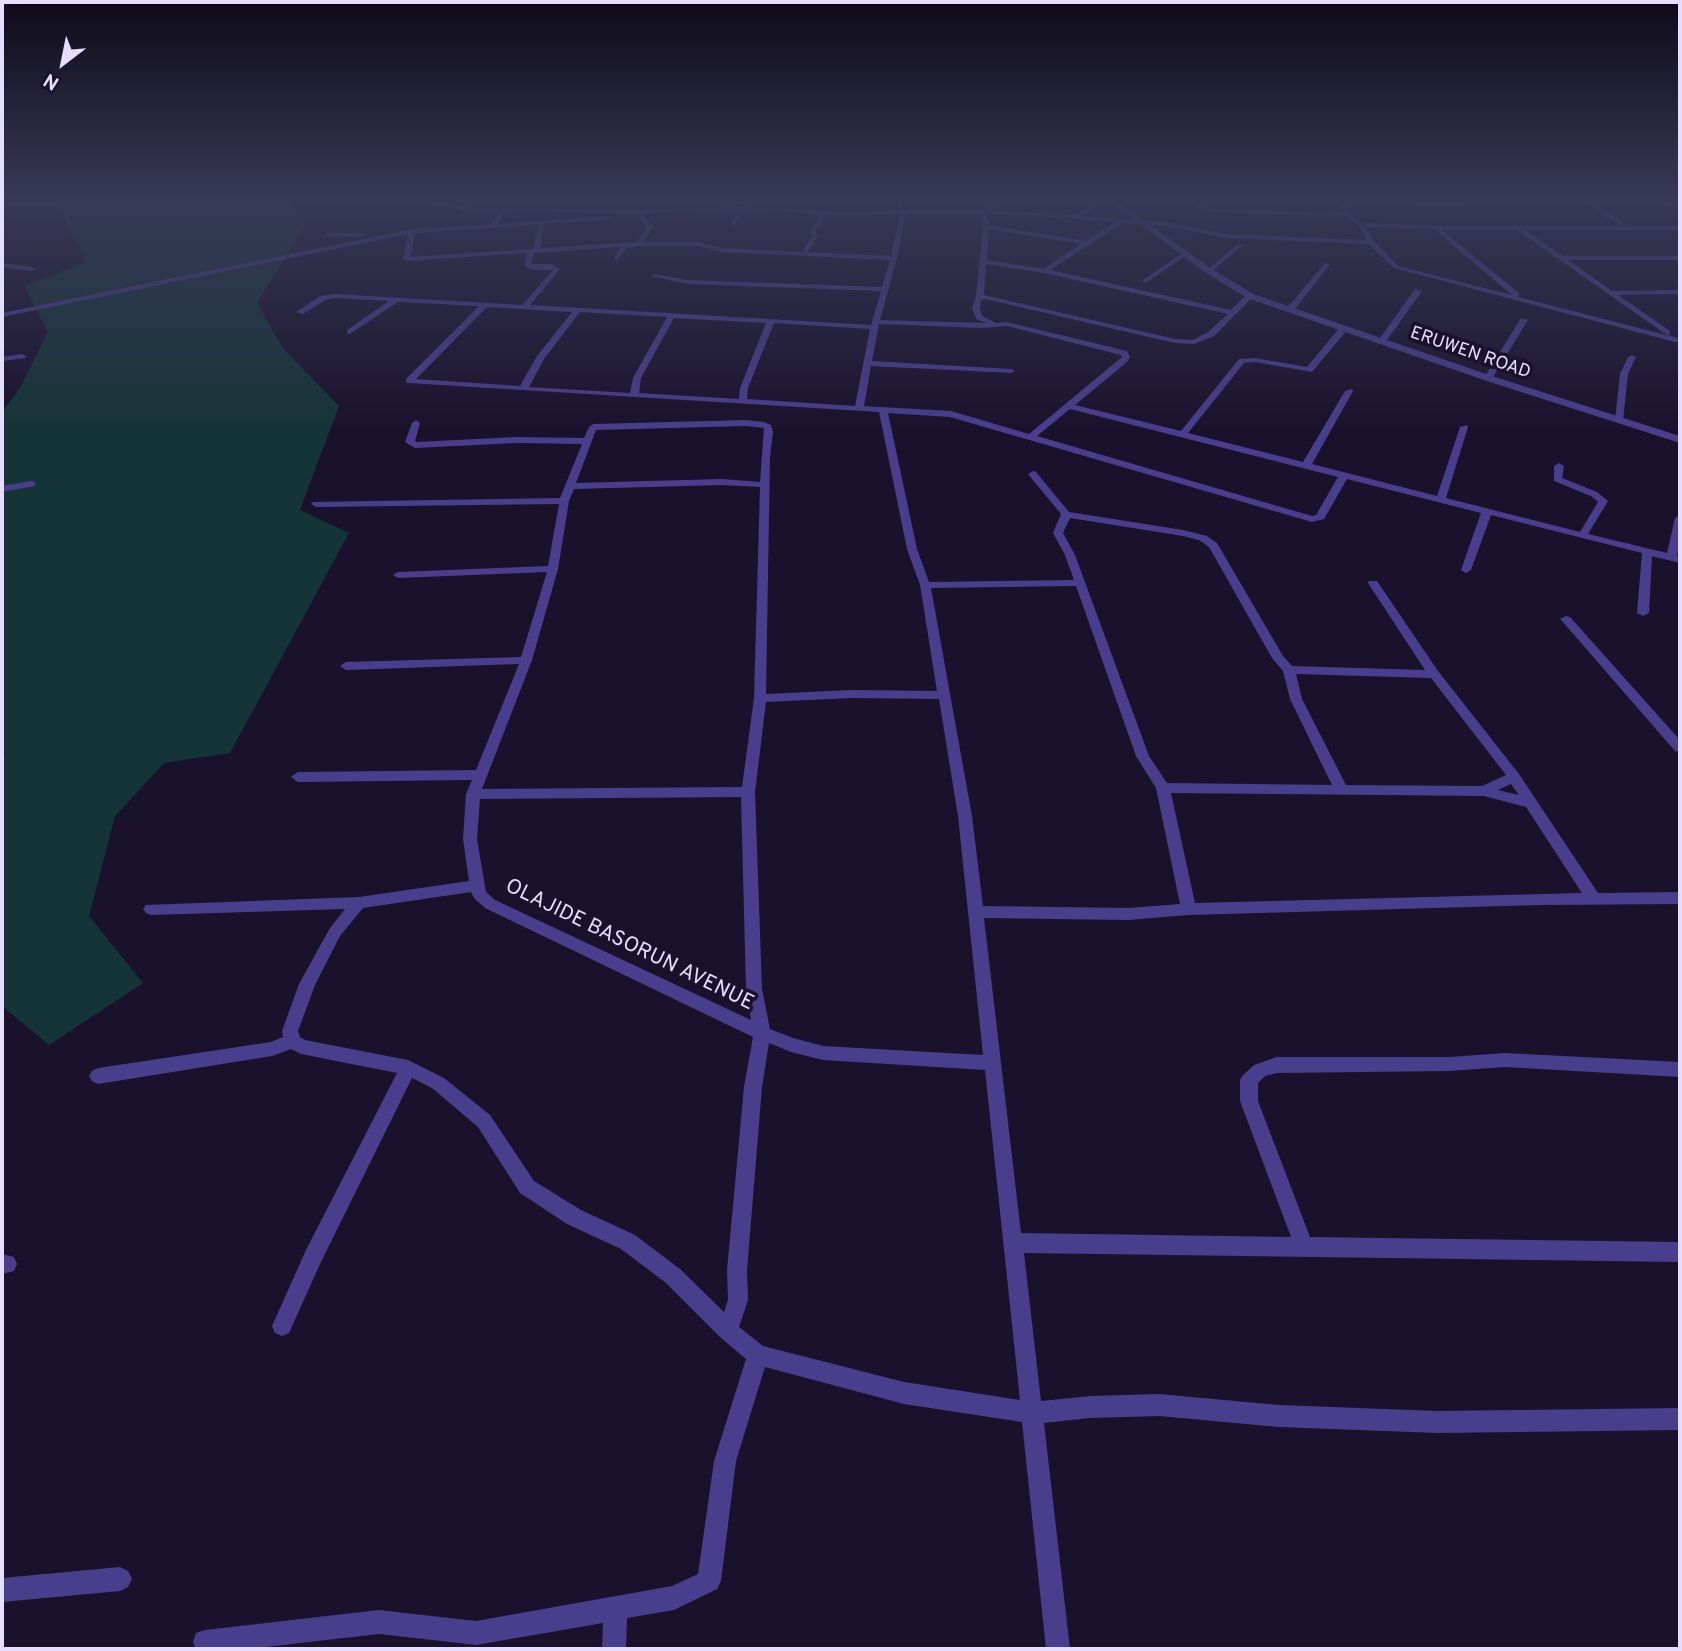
<!DOCTYPE html>
<html>
<head>
<meta charset="utf-8">
<style>
  body { margin:0 }
  #map { position:relative; width:1682px; height:1651px; overflow:hidden; background:#1a122d; font-family:Overpass,sans-serif }
  canvas { display:block }
  .frame { position:absolute; inset:0; border:4px solid #e5deff; pointer-events:none }
  .north { position:absolute; left:28px; top:28px; width:70px; height:70px; -webkit-text-stroke:5px #1a122d; paint-order:stroke; rotate:212deg; font-size:19px; font-weight:700; line-height:28px; text-align:center; color:#e5deff }
  .north::after { content:''; display:block; margin:auto; width:24px; height:32px; background:#e5deff; clip-path:polygon(50% 0,100% 100%,50% 72%,0 100%) }
</style>
</head>
<body>
<div id="map">
<canvas width="1682" height="1651"></canvas>
<div class="frame"></div>
<div class="north">N</div>
</div>
<script>
const g = document.querySelector('canvas').getContext('2d');
g.lineJoin = 'round';
function fill(path, color) {
  g.fillStyle = color;
  g.fill(path, 'evenodd');
}
function toPath(rows) {
  const path = new Path2D();
  for (const r of rows) {
    path.moveTo(r[0], r[1]);
    for (let i = 2; i < r.length; i += 2) path.lineTo(r[i], r[i + 1]);
  }
  return path;
}
function label(font, color, halo, rows, align = 'center') {
  g.font = font + ' Overpass,sans-serif';
  g.lineWidth = 7;
  g.setLineDash([]);
  g.textBaseline = 'middle';
  g.strokeStyle = halo;
  g.fillStyle = color;
  for (const [text, x, y, turn = 0] of rows) {
    g.save();
    g.translate(x, y);
    g.rotate((+turn || 0) * Math.PI / 180);
    g.textAlign = isNaN(turn) ? turn : align;
    if (halo) g.strokeText(text, 0, 0);
    g.fillText(text, 0, 0);
    g.restore();
  }
}
const green = toPath([
  [2,201,290,201,305,226,257,303,282,347,339,406,300,510,349,533,230,753,164,763,115,816,89,916,143,983,49,1045,2,1006,2,760,5,753,2,751,2,412,20,388,48,332,24,286,86,262,58,205,2,207]
]);
const minor = toPath([
  [421,201,435,201,470,208,633,210,741,207,854,212,899,210,898,206,901,204,905,210,981,210,998,201,1006,201,990,210,1076,215,1095,201,1103,201,1083,216,1164,222,1227,234,1367,240,1359,226,1346,216,1217,213,1200,210,1188,201,1195,201,1204,207,1217,209,1344,212,1337,201,1343,201,1353,218,1362,223,1445,226,1621,226,1584,203,1417,205,1415,202,1628,201,1592,203,1629,226,1680,226,1680,230,1525,230,1563,256,1680,256,1680,260,1568,260,1612,291,1680,290,1680,294,1618,295,1670,331,1670,335,1667,335,1517,230,1442,230,1519,293,1518,297,1678,338,1678,342,1675,342,1394,268,1369,244,1227,238,1164,226,1123,223,1050,270,1231,310,1247,294,1254,296,1214,336,1194,344,1175,343,985,299,981,300,980,308,982,316,996,323,1007,322,1127,351,1130,357,1127,362,1075,405,1181,431,1239,359,1255,358,1307,367,1341,326,1347,326,1347,330,1312,372,1255,362,1244,363,1188,433,1303,462,1345,391,1352,389,1353,391,1312,464,1437,496,1460,427,1467,425,1468,427,1446,498,1580,532,1598,502,1591,496,1554,481,1554,466,1559,463,1564,466,1562,478,1597,492,1608,501,1588,534,1667,553,1675,518,1680,515,1680,540,1677,556,1680,557,1680,563,1652,556,1649,613,1643,616,1637,613,1642,553,1491,515,1471,570,1466,573,1461,570,1481,513,1347,479,1324,519,1312,522,950,417,888,413,917,549,929,582,1074,580,1065,555,1053,533,1061,514,1028,474,1033,471,1036,472,1069,512,1183,530,1207,536,1217,543,1283,656,1292,666,1425,670,1368,583,1369,581,1377,581,1438,671,1519,774,1598,893,1680,892,1680,904,1540,905,1189,915,1128,920,984,918,1021,1233,1291,1237,1240,1101,1240,1080,1243,1075,1254,1065,1277,1057,1449,1057,1505,1053,1680,1062,1680,1077,1505,1067,1449,1071,1277,1073,1265,1076,1258,1083,1258,1101,1310,1237,1680,1242,1680,1262,1024,1253,1041,1401,1090,1396,1159,1394,1279,1405,1438,1411,1680,1408,1680,1430,1438,1433,1279,1427,1159,1416,1090,1418,1044,1423,1070,1649,1046,1649,1022,1422,904,1404,765,1367,736,1461,721,1581,717,1589,674,1610,627,1618,626,1649,602,1649,603,1623,476,1645,379,1634,248,1649,196,1649,193,1642,196,1633,205,1630,379,1610,476,1621,672,1586,698,1574,714,1461,746,1359,721,1338,666,1283,621,1249,567,1224,520,1193,478,1127,432,1088,412,1078,320,1264,289,1333,282,1336,275,1333,272,1326,306,1250,397,1073,301,1054,291,1049,272,1056,98,1084,92,1081,89,1076,92,1071,98,1068,271,1042,283,1037,282,1031,299,984,330,928,345,909,151,915,146,913,143,909,146,905,359,897,469,881,463,839,466,794,472,780,298,782,291,777,298,772,476,770,519,664,346,670,340,666,346,662,521,657,547,572,398,578,393,575,398,572,548,566,559,504,316,507,311,504,313,502,560,498,582,444,516,443,415,448,405,442,412,423,416,420,420,423,415,441,417,442,516,437,584,438,589,427,593,424,746,420,764,422,771,425,773,432,770,457,766,694,851,690,937,691,920,585,907,549,879,412,409,383,406,383,406,379,479,306,398,302,350,334,347,334,347,330,389,301,335,298,325,300,303,314,296,312,320,296,335,294,522,305,553,270,533,270,525,266,526,253,406,261,403,259,408,234,2,317,2,313,412,229,491,224,499,212,470,212,421,201],
  [737,211,731,225,735,225,743,211,820,214,815,225,809,231,812,236,802,252,722,248,697,242,644,242,653,227,642,214,639,216,647,227,637,242,540,248,545,224,612,219,610,216,497,224,505,212,633,214,737,211],
  [900,214,891,256,808,252,818,236,815,231,821,226,826,215,900,214],
  [906,214,981,214,983,227,976,296,972,308,976,319,986,323,880,320,897,258,906,214],
  [987,214,1027,215,1115,222,1086,241,989,225,987,214],
  [538,225,534,247,531,249,410,257,415,233,538,225],
  [1365,227,1434,229,1512,295,1398,266,1374,241,1365,227],
  [989,229,1081,244,1043,269,987,260,989,229],
  [639,246,697,246,722,252,890,260,882,287,688,280,654,274,651,276,688,284,881,291,871,325,530,305,560,269,551,264,531,264,534,253,621,247,614,258,617,260,626,249,639,246],
  [986,264,1044,273,1228,314,1208,332,1193,340,1175,339,984,295,986,264],
  [487,307,572,312,537,356,520,386,416,379,487,307],
  [580,312,667,317,633,378,630,393,529,387,544,359,580,312],
  [674,318,766,323,740,388,739,399,639,393,641,378,674,318],
  [774,323,870,329,855,406,747,399,748,388,774,323],
  [879,324,982,328,1007,326,1121,355,1122,357,1029,434,951,411,864,406,871,366,1011,373,1015,371,1011,369,872,361,879,324],
  [1070,409,1338,477,1316,515,1312,516,1037,436,1070,409],
  [746,426,764,428,760,482,722,479,576,483,596,430,746,426],
  [722,485,760,487,754,698,742,787,482,789,532,660,558,569,569,501,574,489,722,485],
  [1070,518,1183,536,1199,540,1209,547,1272,658,1283,671,1290,699,1332,785,1167,783,1149,756,1075,555,1063,533,1070,518],
  [1076,586,1136,756,1156,788,1180,904,1128,908,983,906,972,816,931,588,1076,586],
  [1296,674,1431,678,1506,775,1482,786,1346,785,1302,699,1296,674],
  [851,698,939,699,958,816,983,1055,823,1046,793,1038,770,1029,762,989,755,792,766,702,851,698],
  [1511,784,1519,795,1498,790,1511,784],
  [1171,793,1484,796,1526,807,1582,893,1195,903,1171,793],
  [741,797,746,989,751,1020,495,900,486,892,477,839,480,799,741,797],
  [471,892,474,898,485,908,753,1037,744,1087,727,1270,728,1300,724,1312,680,1269,635,1235,581,1210,534,1181,490,1115,444,1078,408,1060,305,1040,300,1037,298,1031,315,985,340,936,363,908,471,892],
  [769,1043,791,1052,823,1060,985,1070,1020,1400,904,1382,763,1346,739,1327,748,1300,747,1270,762,1087,769,1043],
  [1631,201,1674,201,1676,203,1673,205,1631,201],
  [327,233,362,233,365,235,362,237,325,236,327,233],
  [1238,244,1243,245,1211,272,1207,272,1207,270,1238,244],
  [1183,253,1188,254,1147,282,1143,282,1143,280,1183,253],
  [2,263,32,267,35,269,32,271,2,267,2,263],
  [1325,263,1330,264,1293,312,1287,312,1287,308,1325,263],
  [1415,289,1422,291,1385,343,1379,343,1378,341,1415,289],
  [1521,318,1528,320,1491,380,1485,380,1484,378,1521,318],
  [22,354,26,356,25,358,2,361,2,357,22,354],
  [1632,355,1636,357,1628,374,1623,420,1619,423,1615,420,1620,374,1628,357,1632,355],
  [32,481,35,482,35,486,2,492,2,486,32,481],
  [1566,616,1570,617,1680,740,1680,752,1675,751,1562,621,1560,619,1566,616],
  [2,1254,14,1257,17,1264,14,1271,2,1274,2,1254],
  [120,1567,128,1571,132,1579,128,1587,120,1591,2,1602,2,1578,120,1567]
]);
const tertiary = toPath([
  [1109,201,1117,201,1212,269,1253,294,1492,376,1680,436,1680,443,1484,380,1247,298,1206,273,1109,201]
]);
const farStreetnames = [
  ["ERUWEN ROAD",1470,354,19]
];
const streetNames = [
  ["OLAJIDE BASORUN AVENUE",629,946,26]
];
fill(green, '#153437');
fill(minor, '#493e8b');
fill(tertiary, '#493e8b');
const sky = g.createLinearGradient(0, 0, 0, 433);
sky.addColorStop(0, '#0e0a19');
sky.addColorStop(0.46, '#383957');
sky.addColorStop(1, '#38395700');
g.fillStyle = sky;
g.fillRect(0, 0, 1682, 433);
label('18px', '#e5deff', '#1a122d', farStreetnames);
label('21px', '#e5deff', '#1a122d', streetNames);
</script>
</body>
</html>
